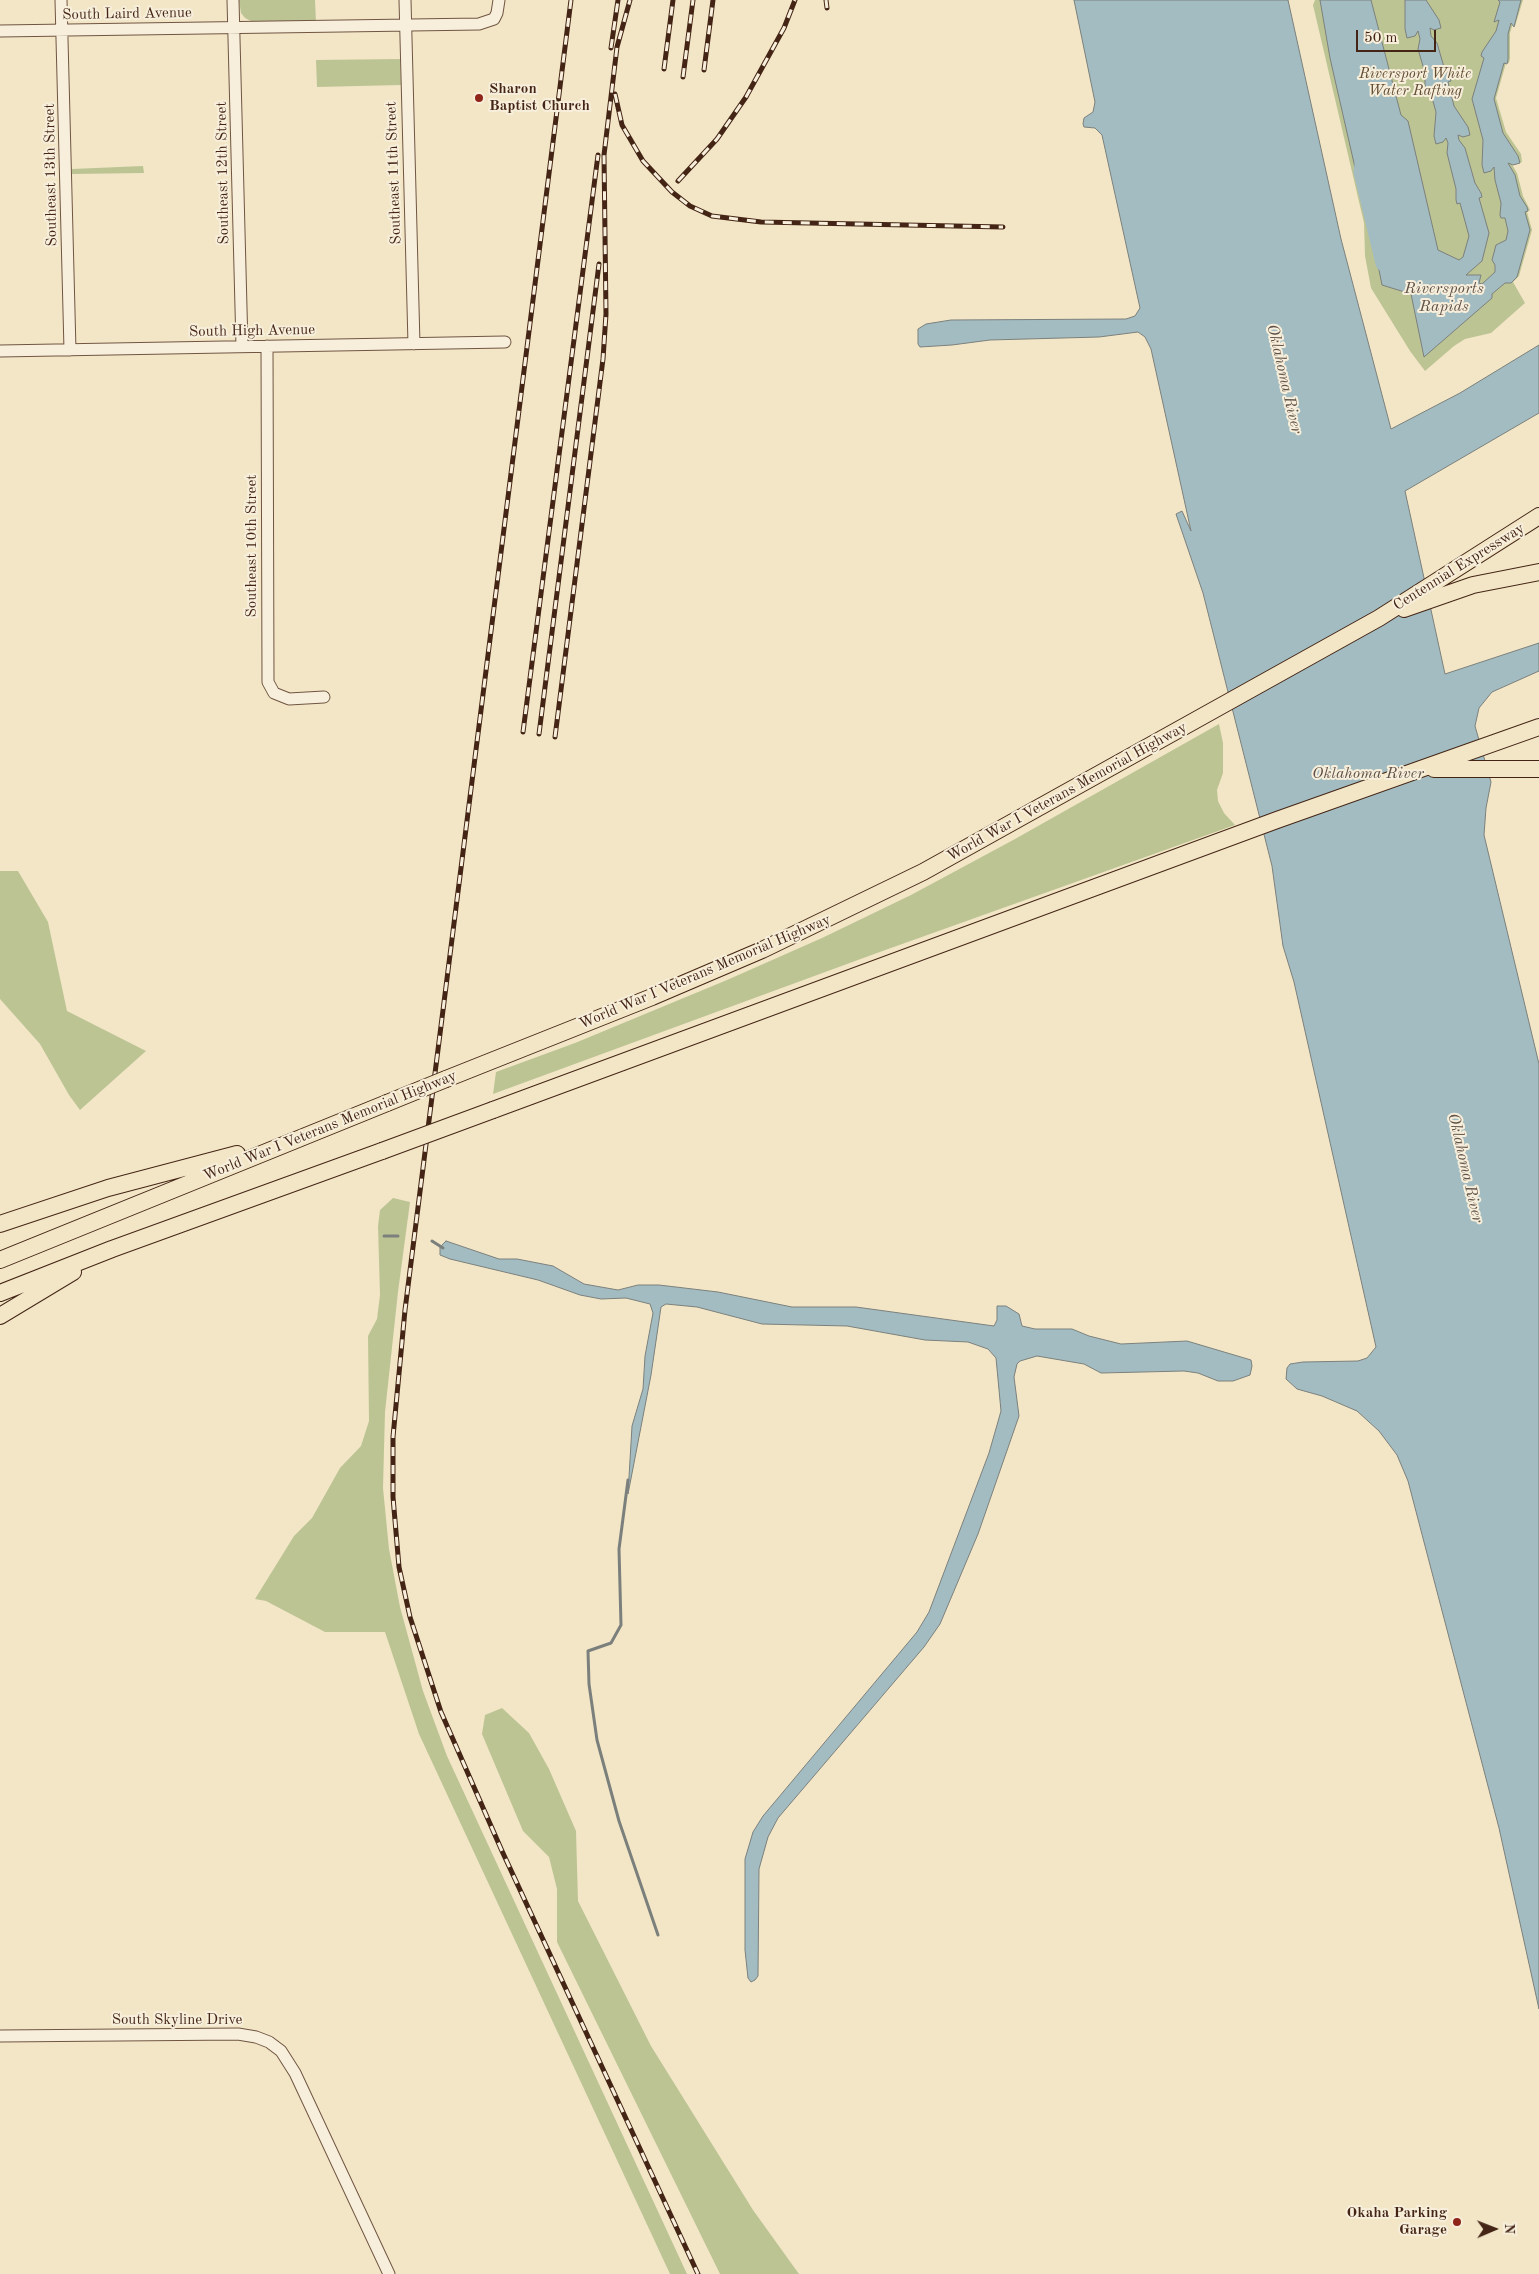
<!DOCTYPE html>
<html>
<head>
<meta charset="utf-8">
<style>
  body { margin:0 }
  #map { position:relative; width:1539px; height:2274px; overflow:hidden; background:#f2e6c7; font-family:"Old Standard TT",serif }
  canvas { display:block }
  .north { position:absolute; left:1469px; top:2204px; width:50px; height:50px; -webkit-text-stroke:4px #f7efdb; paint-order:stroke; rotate:89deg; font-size:14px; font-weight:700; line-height:20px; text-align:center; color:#442515 }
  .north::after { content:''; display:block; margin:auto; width:18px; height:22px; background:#442515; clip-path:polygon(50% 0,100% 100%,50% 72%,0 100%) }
  .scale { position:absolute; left:1356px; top:30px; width:80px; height:22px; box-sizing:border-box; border:2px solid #442515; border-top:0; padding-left:6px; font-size:15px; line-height:18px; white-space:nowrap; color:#442515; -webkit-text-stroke:4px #f7efdb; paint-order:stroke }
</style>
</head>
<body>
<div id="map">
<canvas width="1539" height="2274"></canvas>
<div class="north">N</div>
<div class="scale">50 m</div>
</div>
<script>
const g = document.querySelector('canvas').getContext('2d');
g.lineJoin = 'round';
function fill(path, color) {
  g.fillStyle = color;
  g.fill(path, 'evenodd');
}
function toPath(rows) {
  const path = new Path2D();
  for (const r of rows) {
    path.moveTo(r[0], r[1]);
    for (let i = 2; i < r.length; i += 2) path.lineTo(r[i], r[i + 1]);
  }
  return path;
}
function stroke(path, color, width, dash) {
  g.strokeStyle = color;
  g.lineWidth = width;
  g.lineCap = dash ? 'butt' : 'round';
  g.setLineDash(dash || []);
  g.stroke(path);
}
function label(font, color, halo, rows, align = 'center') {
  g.font = font + ' "Old Standard TT",serif';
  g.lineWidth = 4;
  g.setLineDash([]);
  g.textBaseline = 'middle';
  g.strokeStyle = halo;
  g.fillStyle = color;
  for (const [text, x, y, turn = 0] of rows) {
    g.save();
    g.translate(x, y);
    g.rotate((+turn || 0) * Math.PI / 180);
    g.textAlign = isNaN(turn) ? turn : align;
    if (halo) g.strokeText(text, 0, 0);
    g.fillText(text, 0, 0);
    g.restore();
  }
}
const green = toPath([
  [239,0,315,0,316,22,251,21,245,18,241,13],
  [1315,0,1523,0,1515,26,1513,23,1510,33,1510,58,1509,63,1506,63,1496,98,1506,132,1521,154,1522,162,1515,164,1511,163,1517,173,1523,196,1530,210,1527,212,1532,230,1519,276,1513,282,1525,303,1491,333,1465,339,1454,346,1425,371,1410,351,1371,288,1365,256,1364,223,1313,5],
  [400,59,401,85,317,87,316,60],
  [143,166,144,173,72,174,72,169],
  [1219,724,1223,743,1223,773,1217,790,1218,801,1224,813,1235,825,877,953,493,1094,496,1072,575,1043,727,980,822,938,911,895,1015,839],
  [0,871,18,871,48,922,67,1011,146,1051,80,1110,69,1095,40,1044,0,999],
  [393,1198,410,1202,398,1292,385,1412,383,1488,389,1549,400,1607,423,1691,447,1756,687,2274,670,2274,419,1734,385,1632,325,1632,266,1601,255,1599,294,1536,312,1518,340,1468,361,1446,369,1421,368,1336,377,1319,380,1295,378,1226,380,1210],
  [502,1708,529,1733,549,1769,576,1831,578,1901,651,2046,753,2210,799,2274,720,2274,557,1942,557,1889,549,1857,523,1831,482,1734,485,1715]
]);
const water = toPath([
  [1074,0,1288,0,1341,239,1391,429,1460,393,1539,345,1539,413,1405,491,1445,674,1539,643,1539,671,1492,692,1479,708,1475,726,1491,782,1486,808,1484,835,1539,1064,1539,2009,1499,1828,1408,1481,1397,1455,1379,1431,1357,1411,1322,1396,1297,1389,1286,1379,1287,1368,1290,1364,1303,1362,1358,1361,1367,1358,1376,1347,1294,982,1283,946,1272,866,1203,593,1176,514,1182,511,1191,531,1151,349,1145,337,1138,332,1099,337,990,340,952,345,920,347,918,344,918,329,926,324,951,320,1126,319,1135,316,1140,308,1102,135,1095,128,1084,127,1083,124,1084,118,1093,112,1095,102,1074,0],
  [1320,0,1371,0,1401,115,1408,121,1438,250,1459,260,1463,257,1469,236,1460,203,1457,204,1456,200,1456,189,1447,153,1448,143,1446,138,1443,142,1436,144,1434,136,1436,112,1429,87,1426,88,1425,85,1425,73,1418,49,1420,39,1418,31,1415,36,1407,38,1405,29,1405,0,1426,0,1439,20,1441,28,1434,30,1430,28,1431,36,1437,43,1444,67,1450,77,1451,81,1448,82,1454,106,1468,127,1470,135,1463,137,1458,135,1459,140,1465,148,1475,183,1481,193,1482,197,1479,198,1489,233,1482,261,1466,275,1481,275,1479,283,1482,284,1495,272,1495,265,1492,260,1496,245,1506,240,1508,231,1505,218,1501,218,1500,215,1501,203,1495,180,1494,167,1491,171,1484,173,1482,165,1483,140,1472,99,1484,58,1481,56,1482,52,1496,31,1499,20,1494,22,1500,2,1498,0,1521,0,1514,27,1511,23,1508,34,1508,60,1507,64,1504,63,1494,99,1503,133,1518,156,1520,163,1513,165,1508,163,1515,175,1520,196,1527,207,1528,211,1525,212,1530,230,1517,277,1511,283,1505,283,1492,294,1492,298,1424,357,1411,294,1382,285,1378,265,1384,263,1363,171,1356,172,1330,58,1320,0],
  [446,1241,499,1259,517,1259,553,1266,584,1284,618,1290,638,1285,659,1285,718,1292,792,1307,856,1307,994,1326,997,1320,997,1306,1006,1306,1019,1314,1022,1326,1035,1329,1072,1329,1089,1336,1121,1344,1187,1341,1251,1360,1252,1366,1250,1375,1233,1381,1218,1381,1198,1373,1184,1371,1101,1373,1084,1364,1037,1356,1020,1361,1017,1364,1014,1377,1019,1416,978,1534,940,1624,924,1647,778,1818,768,1837,759,1869,758,1976,755,1980,751,1982,748,1978,745,1950,745,1859,753,1832,763,1816,917,1632,929,1612,989,1453,1001,1411,996,1358,988,1349,968,1342,925,1340,847,1326,762,1324,697,1307,666,1304,661,1307,651,1375,628,1494,632,1426,643,1389,645,1356,653,1313,650,1304,626,1298,601,1299,580,1295,538,1280,450,1259,440,1255,440,1247,446,1241]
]);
const stream = toPath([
  [384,1236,398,1236],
  [432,1241,443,1248],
  [628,1480,619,1549,621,1625,611,1643,588,1651,589,1684,597,1740,619,1821,658,1935]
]);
const canal = toPath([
  [1361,158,1359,172,1381,264,1392,275]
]);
const minor = toPath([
  [61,0,70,350],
  [233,0,242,346],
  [405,0,414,344],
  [0,31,479,24,494,19,497,13,499,0],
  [267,346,268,682,274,693,289,699,324,697],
  [0,351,505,342],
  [0,2036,238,2034,256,2037,269,2042,281,2051,295,2073,389,2274]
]);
const highway = toPath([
  [1404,609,1473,585,1539,572],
  [1434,769,1539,769],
  [446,1079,652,997,762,950,923,872,1379,618,1539,516],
  [493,1110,1277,820,1539,727],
  [0,1224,108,1188,237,1154],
  [0,1260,387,1103],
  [0,1293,112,1249,382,1151],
  [0,1316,73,1272]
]);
const rail = toPath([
  [571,0,405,1310,393,1437,393,1497,399,1567,410,1617,441,1712,502,1851,698,2274],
  [826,0,827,8],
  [611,48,618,0],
  [664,69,673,0],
  [704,70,713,0],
  [683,77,693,0],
  [615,94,622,125,643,161,672,192,690,206,712,216,761,222,1003,227],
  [678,181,717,139,746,97,784,28,795,0],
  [523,732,598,155],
  [539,734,599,264],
  [555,737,603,359,606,314,604,155,617,47,630,0]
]);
const highwayBridge = toPath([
  [387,1103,446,1079],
  [382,1151,493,1110]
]);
const markers = [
  [479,98,5,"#8f2418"],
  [1457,2222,5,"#8f2418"]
];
const streetNames = [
  ["South Laird Avenue",127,14,-1],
  ["Southeast 12th Street",223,173,-91],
  ["Southeast 11th Street",394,173,-92],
  ["Southeast 13th Street",51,175,-91],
  ["South High Avenue",252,331,-1],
  ["Southeast 10th Street",252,546,-90],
  ["Centennial Expressway",1459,567,-32],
  ["World War I Veterans Memorial Highway",1067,792,-29],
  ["World War I Veterans Memorial Highway",705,972,-23],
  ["World War I Veterans Memorial Highway",330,1126,-22],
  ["South Skyline Drive",177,2020]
];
const parkNames = [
  ["Riversport White",1415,74],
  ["Water Rafting",1415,91]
];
const poiNames = [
  ["Sharon",489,89],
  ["Baptist Church",489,106],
  ["Okaha Parking",1447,2213,"right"],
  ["Garage",1447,2230,"right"]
];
const waterNames = [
  ["Riversports",1444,289],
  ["Rapids",1444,307],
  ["Oklahoma River",1284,379,77],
  ["Oklahoma River",1368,774],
  ["Oklahoma River",1465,1168,77]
];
fill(green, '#bdc493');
fill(water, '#a2bcc1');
stroke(water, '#7c807c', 1);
stroke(stream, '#7c807c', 3);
stroke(canal, '#a2bcc1', 11);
stroke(minor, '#705542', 13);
stroke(highway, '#442515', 18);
stroke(minor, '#f7efdb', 11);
stroke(highway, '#f2e6c7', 16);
stroke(rail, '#442515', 5);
stroke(rail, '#f7efdb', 3, [9]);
stroke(highwayBridge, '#442515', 18, []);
stroke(highwayBridge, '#f2e6c7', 16);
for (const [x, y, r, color] of markers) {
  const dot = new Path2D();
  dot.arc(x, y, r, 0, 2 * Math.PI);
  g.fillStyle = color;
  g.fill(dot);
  stroke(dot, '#f7efdb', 2);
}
label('15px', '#442515', '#f7efdb', streetNames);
label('italic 15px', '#624d34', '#f7efdb', parkNames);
label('bold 15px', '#442515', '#f7efdb', poiNames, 'left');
label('italic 16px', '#605249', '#f7efdb', waterNames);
</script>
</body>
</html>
